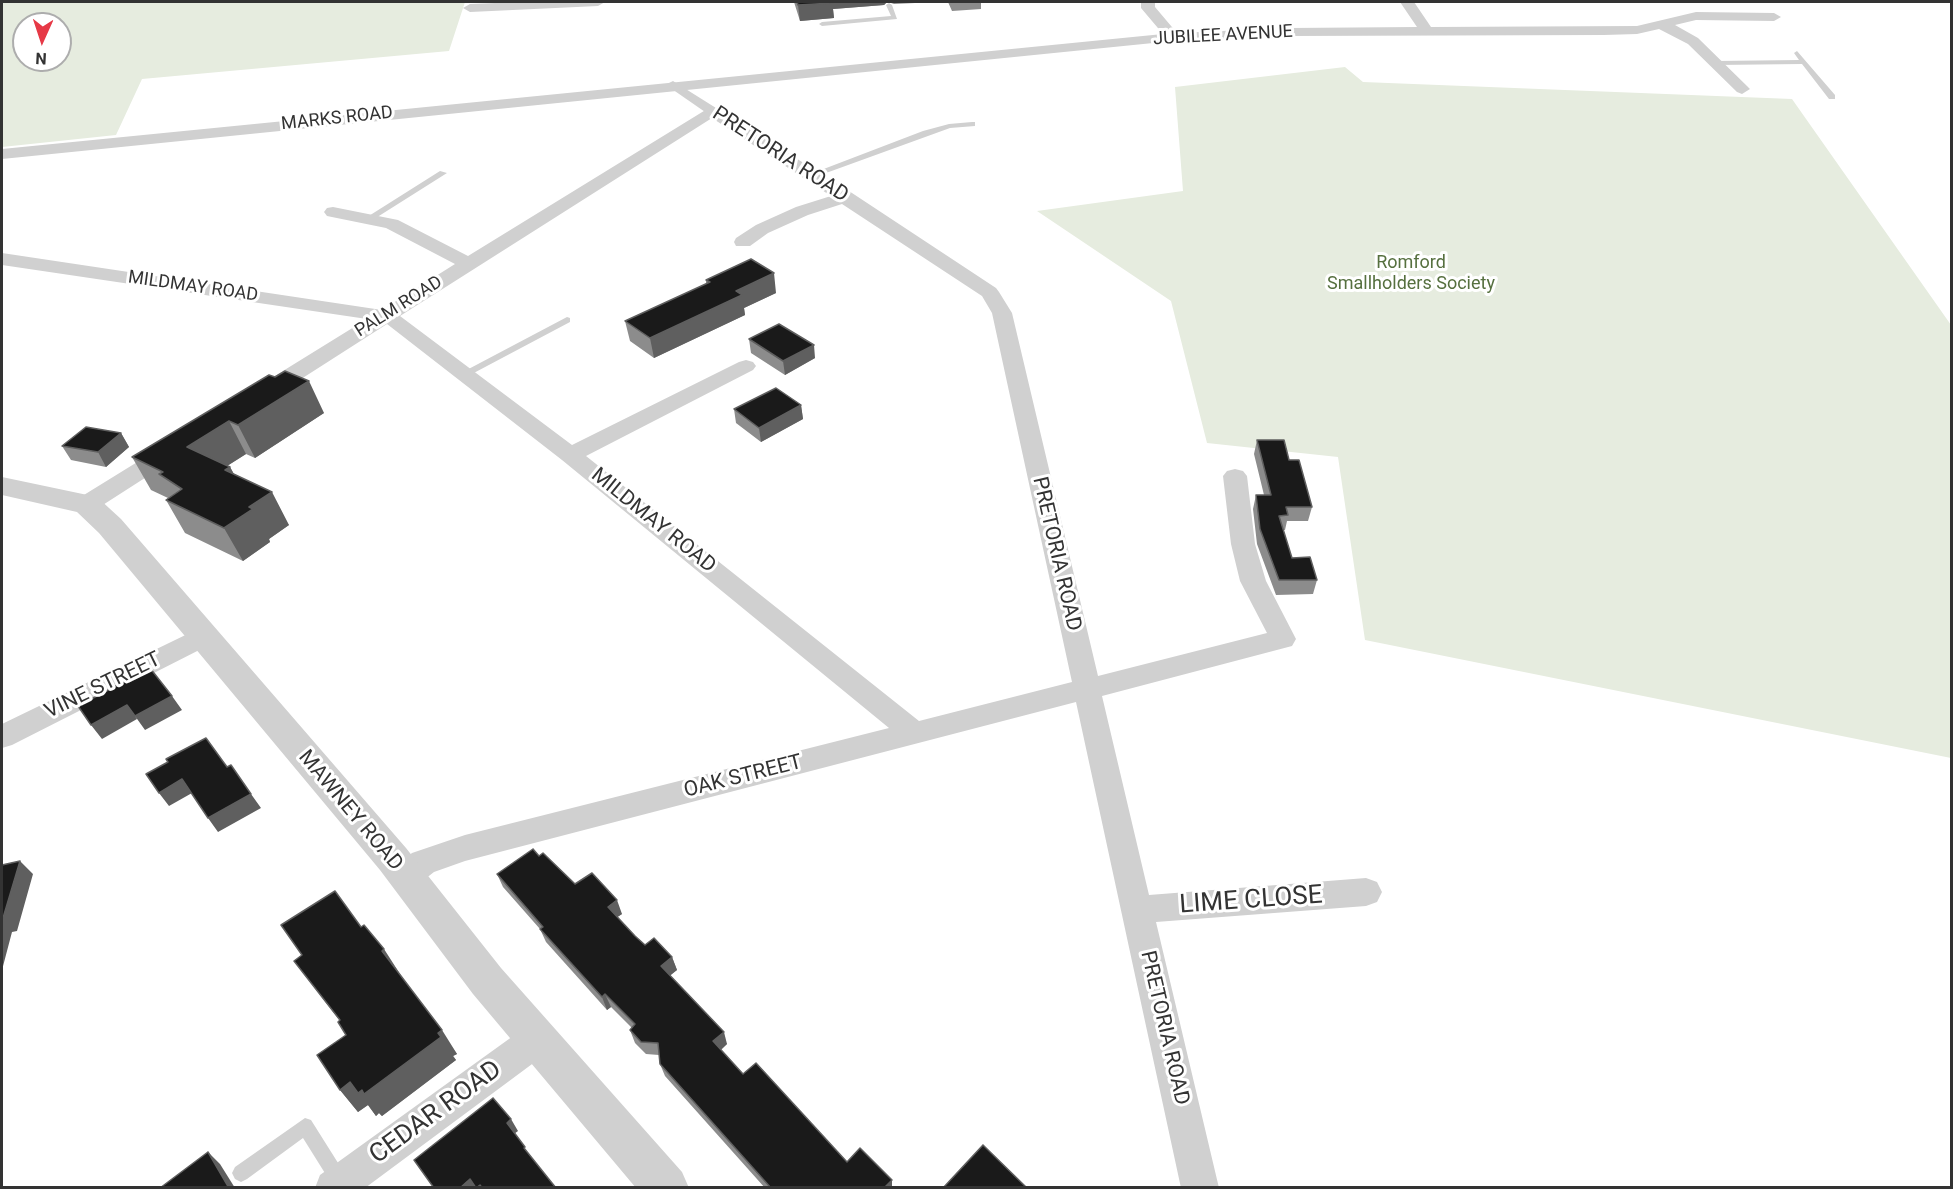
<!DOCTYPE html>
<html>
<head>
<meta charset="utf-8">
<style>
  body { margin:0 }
  #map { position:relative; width:1953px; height:1189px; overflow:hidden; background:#fff; font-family:Roboto,sans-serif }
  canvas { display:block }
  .frame { position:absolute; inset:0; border:3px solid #333; pointer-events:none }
  .north { position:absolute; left:12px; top:12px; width:60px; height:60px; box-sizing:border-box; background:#fff; border:2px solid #adadad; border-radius:50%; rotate:183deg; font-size:16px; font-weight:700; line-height:24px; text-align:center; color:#333 }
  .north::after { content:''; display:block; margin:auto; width:21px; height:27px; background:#e63946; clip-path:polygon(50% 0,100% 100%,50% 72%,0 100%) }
</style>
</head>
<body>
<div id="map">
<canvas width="1953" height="1189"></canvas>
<div class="frame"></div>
<div class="north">N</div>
</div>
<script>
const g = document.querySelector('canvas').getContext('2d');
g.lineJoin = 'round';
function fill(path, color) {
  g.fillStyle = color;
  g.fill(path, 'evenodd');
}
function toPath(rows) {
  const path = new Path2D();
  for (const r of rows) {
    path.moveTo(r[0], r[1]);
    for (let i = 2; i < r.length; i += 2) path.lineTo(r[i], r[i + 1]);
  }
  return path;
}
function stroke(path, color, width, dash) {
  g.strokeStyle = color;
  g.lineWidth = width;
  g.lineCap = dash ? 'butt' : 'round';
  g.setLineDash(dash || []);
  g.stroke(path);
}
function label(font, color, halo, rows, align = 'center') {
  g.font = font + ' Roboto,sans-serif';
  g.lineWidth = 6;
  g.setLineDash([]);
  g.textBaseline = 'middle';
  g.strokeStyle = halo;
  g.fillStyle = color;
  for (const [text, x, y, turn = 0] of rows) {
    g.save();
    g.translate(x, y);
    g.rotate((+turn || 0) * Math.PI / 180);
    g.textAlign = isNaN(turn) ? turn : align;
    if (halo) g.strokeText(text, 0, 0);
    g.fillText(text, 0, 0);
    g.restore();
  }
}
const green = toPath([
  [2,2,465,2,449,51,142,79,116,135,2,147],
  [24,24,60,24,60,60,24,60],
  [1345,67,1363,82,1792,99,1951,325,1951,758,1365,640,1338,457,1207,443,1171,301,1037,211,1183,191,1175,87]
]);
const service = toPath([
  [889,3,892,5,897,19,822,26,819,24,822,22,891,16,886,5,889,3],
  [1797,51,1835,95,1835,99,1829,99,1802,64,1716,65,1712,63,1716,61,1799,60,1794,53,1797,51],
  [972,122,975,122,975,126,950,128,815,177,808,175,923,131,949,124,972,122],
  [440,171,447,173,371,221,364,219,440,171],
  [567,317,570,318,570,322,470,375,462,375,461,373,567,317],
  [305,1118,311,1120,345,1174,348,1180,345,1186,333,1186,303,1138,247,1179,241,1182,235,1179,232,1173,235,1167,305,1118]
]);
const pedestrian = toPath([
  [673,81,716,108,716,114,708,114,669,87,669,83,673,81]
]);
const minor = toPath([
  [520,2,605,2,598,6,470,12,463,8,470,4,520,2],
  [1141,2,1155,2,1155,7,1177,33,1289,28,1417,27,1400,2,1414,2,1431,27,1637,26,1696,12,1774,13,1781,17,1774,21,1696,20,1675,25,1698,38,1747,86,1750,89,1742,94,1737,92,1688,44,1659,29,1637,34,1604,35,1289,36,1173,41,2,159,2,149,1163,34,1141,8,1141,2],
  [712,106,852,193,996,288,999,292,1012,313,1098,676,1267,633,1240,581,1231,544,1223,476,1227,471,1235,469,1243,471,1247,476,1255,544,1266,581,1296,639,1292,646,1102,696,1149,895,1366,878,1377,882,1382,892,1377,902,1366,906,1156,922,1219,1188,1181,1188,1076,702,465,861,434,872,416,886,405,890,394,886,389,877,394,868,412,853,465,835,889,728,562,460,387,324,273,397,265,398,257,397,254,392,257,387,367,319,2,265,2,253,382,310,455,264,386,228,327,216,324,212,327,208,333,207,398,220,468,256,712,106],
  [712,118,831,196,796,207,756,225,736,238,734,242,736,246,750,246,768,233,808,215,842,204,982,296,992,313,1072,682,919,721,586,456,753,370,756,366,753,362,746,360,739,362,572,445,400,316,712,118],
  [168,446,176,448,179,453,176,458,95,510,87,512,79,510,75,504,79,498,160,448,168,446],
  [204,626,213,629,217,636,213,643,12,745,2,748,2,724,204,626],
  [539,1022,551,1026,556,1038,551,1050,365,1188,315,1188,320,1175,527,1026,539,1022]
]);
const tertiary = toPath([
  [2,477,97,497,121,519,406,848,501,968,682,1172,689,1188,636,1188,473,994,380,870,99,533,77,512,2,495,2,477]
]);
const wall = toPath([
  [794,2,887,2,884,5,833,9,834,18,800,21],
  [888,2,936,2,894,4],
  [948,2,981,2,981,9,952,11],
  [706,280,776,293,744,308,745,315,654,358,630,341,625,321,706,284],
  [749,339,815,358,785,375,751,353],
  [269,375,324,413,255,458,246,454,227,466,230,467,234,474,289,525,269,539,270,542,243,561,185,533,166,500,168,498,151,490,132,457],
  [801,405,803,419,761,442,736,423,734,409],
  [121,433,129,447,106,467,71,460,62,446],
  [1257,440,1289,460,1312,507,1308,521,1287,521,1285,530,1283,530,1292,558,1317,580,1313,594,1276,595,1257,544,1253,509,1256,495,1264,495,1254,454],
  [539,856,575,884,622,914,617,917,635,936,645,945,672,957,677,970,670,975,727,1044,721,1050,743,1074,847,1162,892,1188,765,1188,665,1076,660,1064,659,1055,646,1054,635,1043,630,1030,632,1028,611,1007,607,1010,546,942,540,929,503,887,497,874],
  [361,927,400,974,457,1054,453,1056,456,1060,382,1116,379,1113,376,1116,368,1105,358,1112,340,1090,346,1035,340,1021,294,961,302,955]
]);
const shadedWall = toPath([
  [831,2,887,2,884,5,833,9,834,18,800,21,798,5],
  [774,273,776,293,744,308,745,315,654,358,650,338,736,291],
  [814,345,815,358,785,375,783,361],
  [309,381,324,413,255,458,238,425],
  [801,405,803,419,761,442,759,428],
  [229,421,246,454,205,480,187,447],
  [121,433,129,447,106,467,98,452],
  [230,467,248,500,225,470],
  [272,492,289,525,269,539,270,542,243,561,224,528,249,507],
  [172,696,182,710,145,730,135,716],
  [127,705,137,719,102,739,91,725],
  [182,779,192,793,169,806,159,793],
  [251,794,261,808,218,832,208,818],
  [20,861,33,874,17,931,12,932,2,970,2,918],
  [617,900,622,914,613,920,608,907],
  [384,949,400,974,382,951],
  [672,957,677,970,666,979,661,966],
  [605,994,611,1007,607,1010,602,997],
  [442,1030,457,1054,453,1056,456,1060,382,1116,379,1113,376,1116,368,1105,358,1112,340,1090,350,1082],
  [724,1032,727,1044,717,1053,713,1041],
  [511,1119,518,1131,514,1134,507,1123],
  [208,1152,220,1164,235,1188,229,1188],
  [470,1179,476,1188,460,1188],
  [892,1180,892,1188,884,1188]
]);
const building = toPath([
  [797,2,833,2,833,3,798,5,797,2],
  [751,259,774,273,736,291,742,295,650,338,625,321,710,282,706,280,751,259],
  [779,324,814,345,783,361,749,339,779,324],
  [285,371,309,381,238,425,229,421,187,447,230,467,225,470,272,492,249,507,253,509,224,528,166,500,182,489,159,474,163,472,132,457,269,375,275,377,285,371],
  [776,388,801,405,759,428,734,409,776,388],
  [86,427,121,433,98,452,62,446,86,427],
  [1257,440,1284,440,1289,460,1299,460,1312,507,1286,507,1288,515,1279,516,1292,558,1310,557,1317,580,1279,580,1260,529,1256,495,1271,495,1257,440],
  [150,668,172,696,135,716,127,705,91,725,78,706,150,668],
  [206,738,227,767,231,765,251,794,208,818,182,779,159,793,146,774,168,762,166,759,206,738],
  [533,849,539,856,543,853,575,884,592,873,617,900,608,907,635,936,645,945,654,938,672,957,661,966,724,1032,713,1041,743,1074,756,1063,847,1162,860,1148,892,1180,884,1188,771,1188,660,1064,658,1043,641,1042,630,1030,635,1024,605,994,602,997,540,929,543,927,497,874,533,849],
  [20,861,3,918,2,918,2,865,20,861],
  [335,891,361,927,364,925,384,949,382,951,442,1030,438,1033,441,1037,364,1094,362,1090,358,1093,350,1082,340,1090,317,1055,346,1035,338,1022,340,1020,294,961,302,955,281,925,335,891],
  [493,1098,511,1119,507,1123,525,1147,524,1148,556,1188,482,1188,480,1185,476,1188,470,1179,460,1188,434,1188,414,1160,493,1098],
  [983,1145,1027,1188,943,1188,983,1145],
  [208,1152,229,1188,160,1188,208,1152]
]);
const farStreetnames = [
  ["JUBILEE AVENUE",1223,36,-3],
  ["MARKS ROAD",337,119,-6],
  ["MILDMAY ROAD",193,287,8],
  ["PALM ROAD",399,307,-32]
];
const farParknames = [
  ["Romford",1411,263],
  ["Smallholders Society",1411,284]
];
const streetNames = [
  ["PRETORIA ROAD",780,155,33],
  ["MILDMAY ROAD",653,521,39],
  ["PRETORIA ROAD",1056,554,77],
  ["VINE STREET",103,686,-26],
  ["OAK STREET",743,777,-14],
  ["MAWNEY ROAD",350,811,50],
  ["PRETORIA ROAD",1164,1028,77]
];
const nearStreetnames = [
  ["LIME CLOSE",1251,901,-4],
  ["CEDAR ROAD",436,1113,-36]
];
fill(green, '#e6ecdf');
fill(service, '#d0d0d0');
fill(pedestrian, '#d0d0d0');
fill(minor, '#d0d0d0');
fill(tertiary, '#d0d0d0');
fill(wall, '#8c8c8c');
fill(shadedWall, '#5f5f5f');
fill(building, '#1a1a1a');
stroke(building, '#5f5f5f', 1.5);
label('18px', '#333', '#fff', farStreetnames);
label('18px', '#56703f', '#fff', farParknames);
label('21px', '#333', '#fff', streetNames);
label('26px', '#333', '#fff', nearStreetnames);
</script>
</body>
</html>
